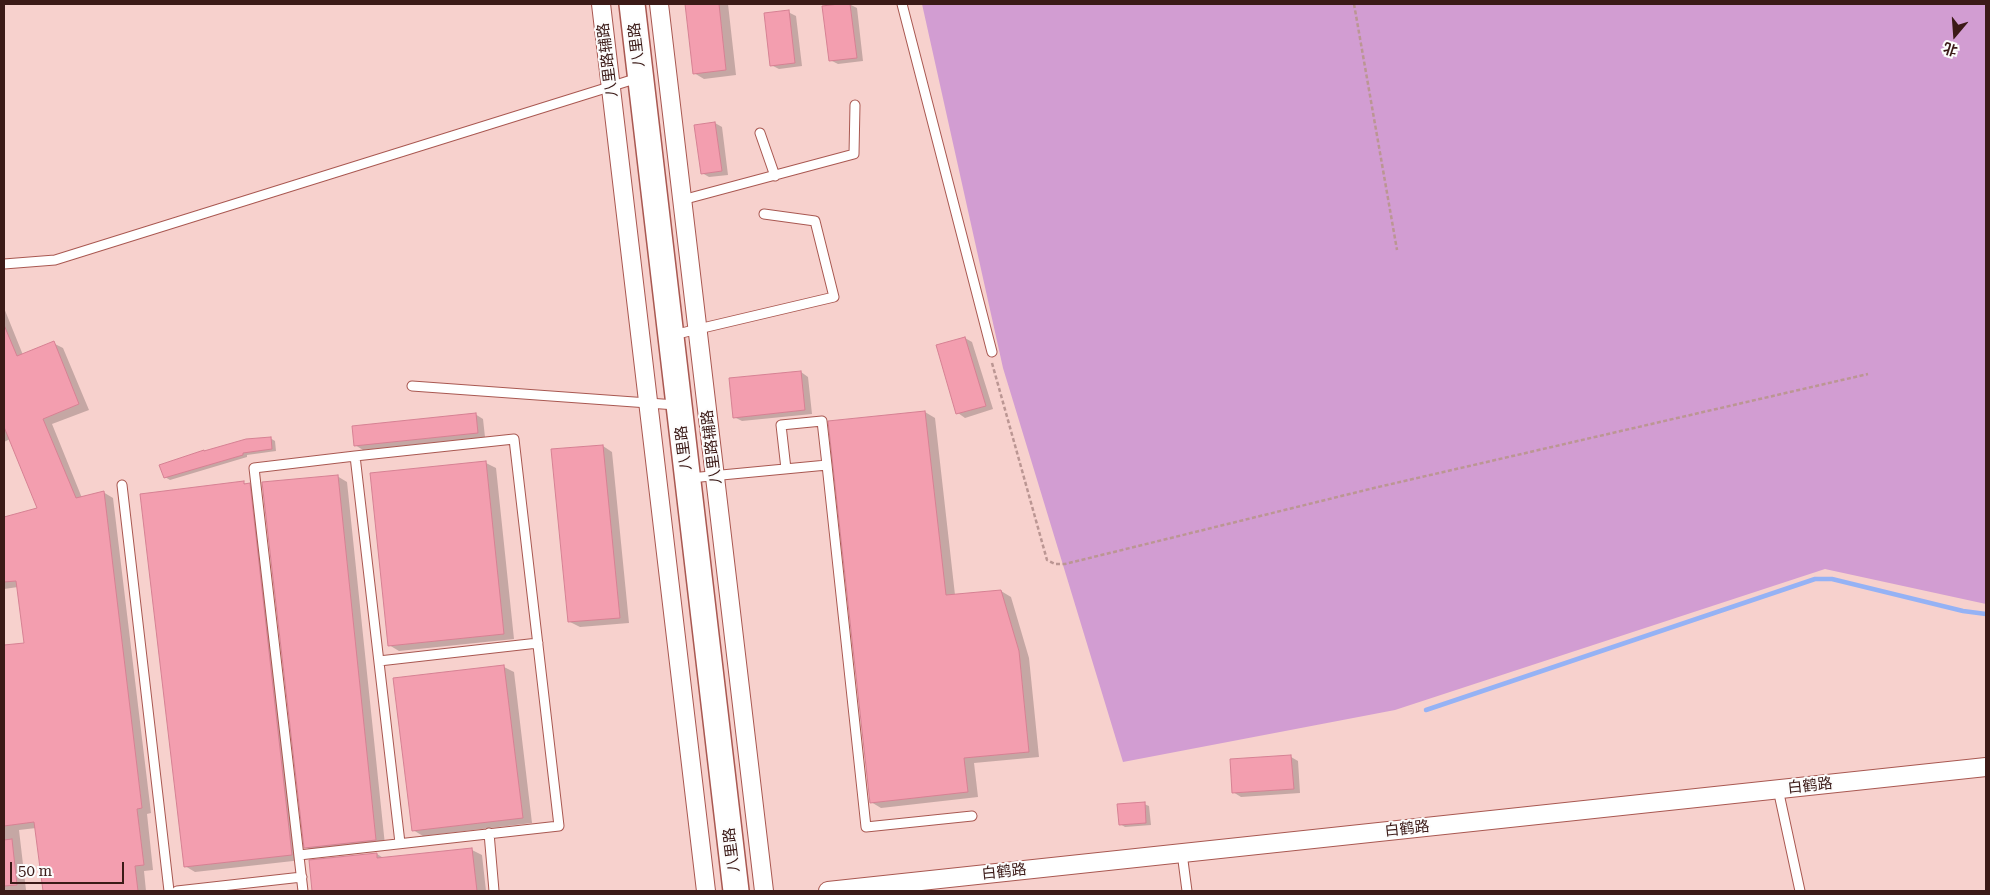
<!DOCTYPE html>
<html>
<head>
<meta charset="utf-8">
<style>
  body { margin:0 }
  #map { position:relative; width:1990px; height:895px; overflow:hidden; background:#f7d1cd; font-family:"Roboto Serif","Noto Sans SC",serif }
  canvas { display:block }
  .frame { position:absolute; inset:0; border:5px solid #3b1a17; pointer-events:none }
  .north { position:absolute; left:1930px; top:10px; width:50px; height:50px; -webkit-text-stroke:4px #fcfcfc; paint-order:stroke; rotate:198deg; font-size:14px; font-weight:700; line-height:20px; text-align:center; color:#3b1a17 }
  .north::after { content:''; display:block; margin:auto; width:18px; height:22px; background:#3b1a17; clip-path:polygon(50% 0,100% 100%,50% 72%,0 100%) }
  .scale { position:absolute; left:10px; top:862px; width:114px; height:22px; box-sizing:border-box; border:2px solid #3b1a17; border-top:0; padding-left:6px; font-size:15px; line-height:18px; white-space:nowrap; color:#3b1a17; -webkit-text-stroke:4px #fcfcfc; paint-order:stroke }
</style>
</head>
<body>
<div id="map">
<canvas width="1990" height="895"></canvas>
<div class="frame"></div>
<div class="north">北</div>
<div class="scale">50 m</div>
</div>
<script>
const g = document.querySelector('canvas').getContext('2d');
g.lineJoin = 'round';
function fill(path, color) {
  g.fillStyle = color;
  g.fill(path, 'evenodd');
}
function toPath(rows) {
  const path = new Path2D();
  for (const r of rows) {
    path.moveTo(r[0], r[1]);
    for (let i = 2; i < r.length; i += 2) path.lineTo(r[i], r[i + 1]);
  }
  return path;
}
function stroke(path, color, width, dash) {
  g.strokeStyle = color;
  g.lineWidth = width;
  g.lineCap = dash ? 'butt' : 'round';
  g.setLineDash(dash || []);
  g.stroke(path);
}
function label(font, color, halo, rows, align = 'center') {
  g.font = font + ' "Roboto Serif","Noto Sans SC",serif';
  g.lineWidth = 4;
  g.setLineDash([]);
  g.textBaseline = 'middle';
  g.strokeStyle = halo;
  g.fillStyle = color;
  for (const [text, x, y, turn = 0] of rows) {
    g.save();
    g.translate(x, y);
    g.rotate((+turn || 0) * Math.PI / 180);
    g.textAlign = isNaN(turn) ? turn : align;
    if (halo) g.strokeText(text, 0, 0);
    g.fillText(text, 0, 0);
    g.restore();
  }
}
const green = toPath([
  [922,4,1959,4,1986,5,1986,604,1825,569,1395,710,1123,762,1003,368]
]);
const shadow = toPath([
  [686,4,728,4,736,75,704,79,694,73],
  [849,4,857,8,863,61,838,64,830,60,824,7],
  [788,12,796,16,802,66,779,69,771,65],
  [715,123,722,127,728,175,709,177,702,173],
  [4,308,23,355,53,343,63,348,89,410,52,424,82,498,103,492,113,498,151,813,147,814,153,870,144,871,146,891,44,891,36,828,19,830,26,890,4,891,4,647,25,644,18,587,4,589,4,526,11,525,39,509,10,439,4,442],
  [965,338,972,342,993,409,965,418,958,413],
  [801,372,808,377,812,414,742,421,734,417],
  [925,412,935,418,955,595,1001,591,1011,597,1029,658,1039,757,974,763,978,797,881,808,871,802],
  [475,414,483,419,485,437,363,450,355,445],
  [270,438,275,441,276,451,247,455,247,457,170,480,165,477,205,452],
  [603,446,612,452,629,623,580,627,570,622],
  [486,463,496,468,514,639,399,651,389,645],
  [337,476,347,482,385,845,315,853,306,847],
  [244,483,259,491,302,860,195,872,185,866],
  [504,667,514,672,532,823,423,836,413,830],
  [1291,757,1298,761,1300,793,1241,797,1233,792],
  [1144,804,1149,806,1151,825,1125,827,1120,824],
  [472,850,482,855,486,891,313,891,310,861,377,854,385,859]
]);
const stream = toPath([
  [1426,710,1815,579,1832,579,1963,611,1986,614]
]);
const building = toPath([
  [685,4,719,4,726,70,693,74,685,4],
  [839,4,850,4,857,58,829,61,822,6,839,4],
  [789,10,795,63,770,66,764,13,789,10],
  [715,122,722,171,701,174,694,125,715,122],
  [4,325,17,356,54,341,79,404,43,419,76,498,104,491,142,808,137,809,144,865,135,866,138,891,43,891,34,822,4,826,4,645,24,643,16,581,4,582,4,517,37,508,4,427,4,325],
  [965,337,986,406,956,414,936,345,965,337],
  [801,371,805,410,733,418,729,378,801,371],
  [925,411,946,595,1001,590,1019,651,1029,752,964,758,968,792,870,803,828,421,925,411],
  [476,413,478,433,354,446,352,426,476,413],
  [271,437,272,449,243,453,243,455,164,478,159,465,204,450,204,451,246,439,271,437],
  [603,445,620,618,568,622,551,449,603,445],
  [486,461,504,634,388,646,370,473,486,461],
  [338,475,376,840,304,848,262,482,338,475],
  [244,481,244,484,250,483,292,855,184,867,140,494,244,481],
  [504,665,523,818,412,831,393,678,504,665],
  [1291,755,1294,789,1232,793,1230,759,1291,755],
  [1145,802,1146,823,1119,825,1117,804,1145,802],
  [12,839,17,885,4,886,4,840,12,839],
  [472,848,477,891,312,891,309,860,377,853,377,858,472,848]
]);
const path = toPath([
  [1354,4,1397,250],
  [992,363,1047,560,1055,564,1065,564,1374,488,1868,374]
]);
const lane = toPath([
  [902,4,992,352],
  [760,133,775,176],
  [682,200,854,154,855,105],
  [4,264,55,260,638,78],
  [673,335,834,297,815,221,764,214],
  [412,386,676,405],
  [786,469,781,425,822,421,827,465],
  [690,478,827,465,866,827,972,816],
  [122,485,169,891],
  [379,661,538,643],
  [1778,789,1800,891],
  [489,833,494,891],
  [1182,853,1187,891],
  [299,855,559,826,514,439,355,456,400,843],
  [177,891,302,877],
  [303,891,254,468,355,456]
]);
const street = toPath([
  [601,4,706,891],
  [659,4,764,891],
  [828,891,1986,767]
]);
const secondary = toPath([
  [632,4,736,891]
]);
const streetNames = [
  ["八里路",637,45,-97],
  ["八里路辅路",608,60,-97],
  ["八里路辅路",712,447,-97],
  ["八里路",684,448,-97],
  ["白鹤路",1810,786,-6],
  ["白鹤路",1407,829,-6],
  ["八里路",732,850,-97],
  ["白鹤路",1004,872,-6]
];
fill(green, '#d29dd2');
fill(shadow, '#0003');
stroke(stream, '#95b2f5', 4.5);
fill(building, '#f39eaf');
stroke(building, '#d68193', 1);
stroke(lane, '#a95851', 11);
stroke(street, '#a95851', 20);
stroke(secondary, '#a95851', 28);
stroke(path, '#bb9693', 2.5, [4, 2.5]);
stroke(lane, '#fff', 9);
stroke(street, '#fff', 18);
stroke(secondary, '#fff', 25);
label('15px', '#3b1a17', '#fcfcfc', streetNames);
</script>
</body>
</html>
